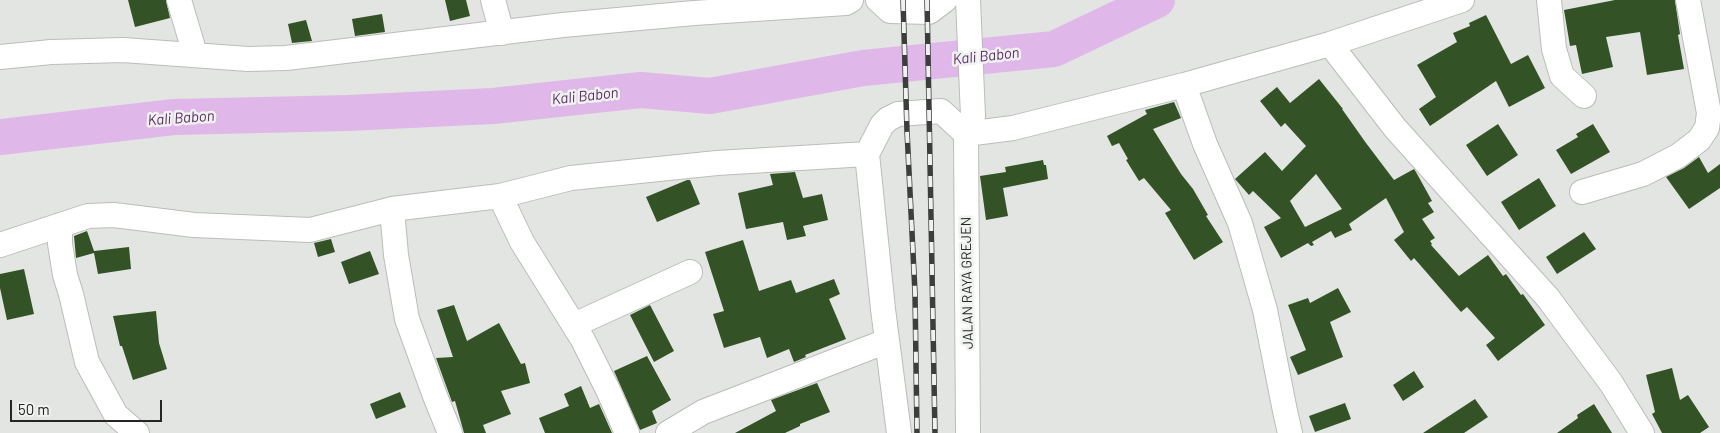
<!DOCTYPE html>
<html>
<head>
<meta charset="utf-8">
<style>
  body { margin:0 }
  #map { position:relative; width:1720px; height:433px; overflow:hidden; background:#e3e5e2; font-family:Barlow,sans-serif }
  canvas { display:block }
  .scale { position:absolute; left:10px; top:400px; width:152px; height:22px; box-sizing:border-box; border:2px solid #242524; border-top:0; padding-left:6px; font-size:15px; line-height:18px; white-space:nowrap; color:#242524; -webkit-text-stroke:4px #f0f2ef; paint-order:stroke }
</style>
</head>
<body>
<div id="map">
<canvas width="1720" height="433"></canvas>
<div class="scale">50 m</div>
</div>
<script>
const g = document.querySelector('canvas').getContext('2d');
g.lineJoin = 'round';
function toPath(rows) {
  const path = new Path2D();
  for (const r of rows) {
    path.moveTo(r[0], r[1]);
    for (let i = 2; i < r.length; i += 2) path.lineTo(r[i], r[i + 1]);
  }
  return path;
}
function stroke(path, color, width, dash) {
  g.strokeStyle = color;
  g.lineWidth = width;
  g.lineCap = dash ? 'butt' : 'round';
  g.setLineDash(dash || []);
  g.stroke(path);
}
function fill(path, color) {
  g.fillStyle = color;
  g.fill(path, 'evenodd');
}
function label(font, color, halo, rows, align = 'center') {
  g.font = font + ' Barlow,sans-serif';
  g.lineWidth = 5;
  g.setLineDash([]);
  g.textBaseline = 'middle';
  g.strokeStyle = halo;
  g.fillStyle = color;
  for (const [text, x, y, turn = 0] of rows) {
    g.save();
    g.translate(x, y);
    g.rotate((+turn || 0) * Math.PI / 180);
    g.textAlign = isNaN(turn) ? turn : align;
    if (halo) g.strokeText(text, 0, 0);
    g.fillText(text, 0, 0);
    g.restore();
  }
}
const river = toPath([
  [0,137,174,117,348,113,493,106,641,90,710,96,863,68,1054,49,1157,0]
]);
const building = toPath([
  [128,0,166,0,170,18,135,27],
  [445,0,466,0,470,16,450,21],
  [1615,0,1675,0,1680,34,1678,35,1684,69,1647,75,1640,32,1606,37,1613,67,1582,74,1576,45,1570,46,1564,10],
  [382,14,385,32,355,36,352,19],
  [1486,15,1511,64,1528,55,1545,88,1509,107,1496,81,1430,126,1419,109,1436,97,1417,65,1457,42,1453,33,1470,26,1469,23],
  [306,20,312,41,292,43,288,24],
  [1319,79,1343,109,1342,109,1366,143,1394,180,1414,169,1416,172,1432,201,1428,203,1434,212,1422,219,1435,238,1430,241,1432,244,1431,245,1459,276,1488,255,1503,276,1506,274,1521,295,1523,294,1545,325,1498,361,1486,345,1495,338,1467,307,1461,312,1414,258,1411,261,1394,240,1404,232,1386,198,1349,224,1352,230,1335,238,1331,231,1312,242,1314,245,1311,246,1308,243,1281,258,1264,227,1281,218,1253,191,1249,195,1235,179,1265,152,1282,171,1306,146,1285,123,1281,127,1260,101,1277,87,1290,103],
  [1316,174,1342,209,1305,227,1290,201],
  [1174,102,1181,118,1153,129,1181,174,1193,189,1208,215,1206,216,1223,242,1194,260,1165,213,1171,210,1144,178,1139,181,1126,160,1128,159,1119,143,1112,146,1107,136,1147,114,1145,110],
  [1498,124,1518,155,1487,176,1466,145],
  [1593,124,1610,152,1571,174,1556,150,1578,137,1576,134],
  [1699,157,1708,173,1720,164,1720,188,1689,209,1666,177,1684,168],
  [1043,160,1044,165,1046,165,1048,179,1003,188,1008,216,986,220,980,176,1006,172,1005,167],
  [795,172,803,198,822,194,828,220,803,226,806,236,787,240,783,222,746,229,738,193,773,185,770,174],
  [1539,178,1556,206,1519,230,1501,202],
  [687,180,690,180,700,204,657,222,646,197],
  [87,231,94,251,129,247,131,269,98,274,94,253,76,258,74,236],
  [1584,232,1596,249,1557,274,1546,257],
  [331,239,335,252,318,257,314,243],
  [743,240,759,291,791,280,796,293,834,279,840,294,829,299,846,339,805,355,806,357,794,362,789,349,767,358,760,337,724,348,713,314,724,311,705,252],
  [370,251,379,274,349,284,341,262],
  [24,269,34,314,7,320,0,288,0,274],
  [1338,288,1351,312,1330,322,1343,357,1298,375,1290,357,1306,350,1288,305,1308,298,1310,303],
  [454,305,467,341,499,323,521,364,525,363,530,383,501,391,511,414,483,425,486,433,464,433,455,401,452,402,436,358,453,357,437,310],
  [650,305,674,351,654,362,630,315],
  [156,311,159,343,167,369,133,380,122,346,120,346,113,316],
  [647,356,671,400,652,411,657,423,640,430,614,371],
  [1672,368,1680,400,1688,395,1709,427,1700,433,1662,433,1652,414,1655,412,1646,375],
  [1414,371,1424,387,1403,401,1393,385],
  [817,383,830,412,800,424,800,426,785,433,735,433,776,411,771,400],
  [581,386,590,408,599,404,612,433,545,433,539,418,569,406,564,394],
  [400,392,406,407,376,419,370,404],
  [1475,399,1488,417,1464,433,1423,433],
  [1345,403,1351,419,1315,432,1309,416],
  [1594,404,1612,433,1557,433,1578,418,1577,415]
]);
const street = toPath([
  [179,0,195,54],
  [493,0,502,33],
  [878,0,890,11,929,12,945,0],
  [1549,0,1554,49,1562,76,1584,96],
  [1330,44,1395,128,1548,298,1611,383,1642,433],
  [0,57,51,52,123,50,248,59,286,58,563,25,694,13,846,3,851,0],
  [1184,85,1205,144,1240,223,1265,310,1285,411,1290,433],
  [966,134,1013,128,1184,85,1330,44,1462,0],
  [1582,192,1643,174,1678,156,1699,140,1707,128,1709,113,1688,0],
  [500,196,522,242,583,340,608,390,627,433],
  [392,209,396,255,407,319,435,396,450,433],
  [60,225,60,244,65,275,71,294,87,362,116,415,137,433],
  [0,245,88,216,114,215,194,225,310,230,392,209,500,196,571,178,717,163,867,154],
  [574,325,690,272],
  [668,433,703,412,887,341],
  [899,433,883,309,867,154,882,125,888,119,898,114,941,111,966,134],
  [968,433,966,134,973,116,968,0]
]);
const rail = toPath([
  [903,0,907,131,915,293,917,433],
  [927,0,935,433]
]);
const streetNames = [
  ["JALAN RAYA GREJEN",967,283,-91]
];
const waterNames = [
  ["Kali Babon",986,56,-6],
  ["Kali Babon",585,96,-6],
  ["Kali Babon",181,118,-4]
];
stroke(river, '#e0b7e9', 36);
fill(building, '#335326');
stroke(street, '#bbbdba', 26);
stroke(street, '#fff', 24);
stroke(rail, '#3c3d3c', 5.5);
stroke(rail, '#f0f2ef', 4, [11]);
label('14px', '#242524', '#f0f2ef', streetNames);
label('italic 15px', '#5e2d69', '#f0f2ef', waterNames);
</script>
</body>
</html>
